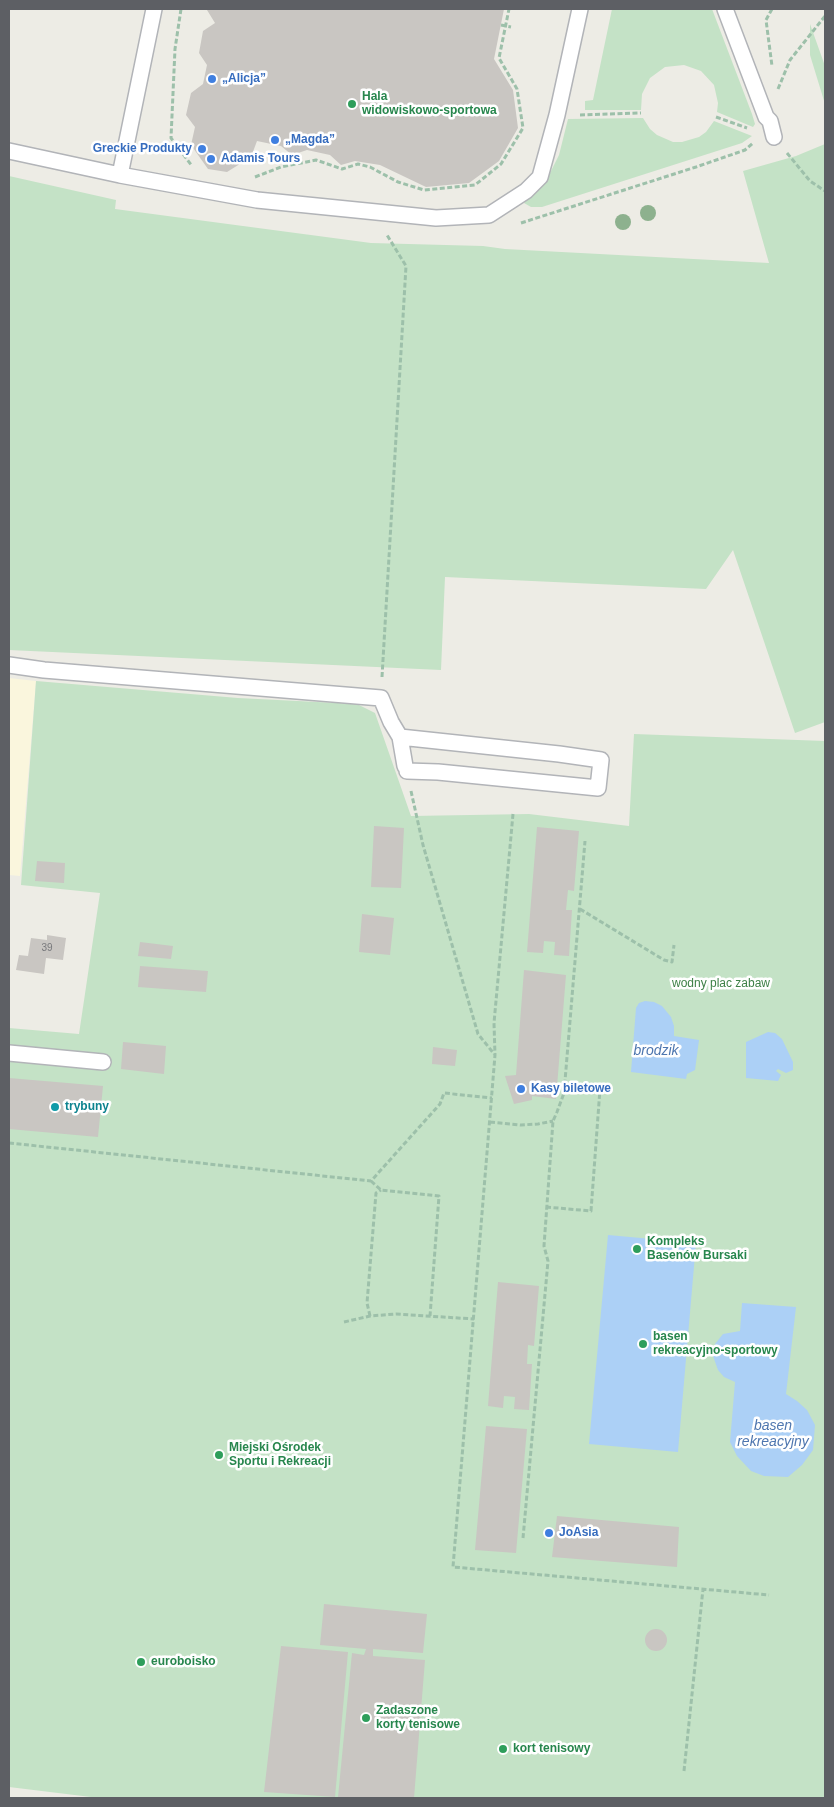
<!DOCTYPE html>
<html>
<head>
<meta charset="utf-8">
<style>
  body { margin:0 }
  #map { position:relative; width:834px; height:1807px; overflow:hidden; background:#edece5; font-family:Arial,sans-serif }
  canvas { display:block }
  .frame { position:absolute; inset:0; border:10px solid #5d5f64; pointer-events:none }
</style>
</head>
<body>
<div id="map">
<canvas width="834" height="1807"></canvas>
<div class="frame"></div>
</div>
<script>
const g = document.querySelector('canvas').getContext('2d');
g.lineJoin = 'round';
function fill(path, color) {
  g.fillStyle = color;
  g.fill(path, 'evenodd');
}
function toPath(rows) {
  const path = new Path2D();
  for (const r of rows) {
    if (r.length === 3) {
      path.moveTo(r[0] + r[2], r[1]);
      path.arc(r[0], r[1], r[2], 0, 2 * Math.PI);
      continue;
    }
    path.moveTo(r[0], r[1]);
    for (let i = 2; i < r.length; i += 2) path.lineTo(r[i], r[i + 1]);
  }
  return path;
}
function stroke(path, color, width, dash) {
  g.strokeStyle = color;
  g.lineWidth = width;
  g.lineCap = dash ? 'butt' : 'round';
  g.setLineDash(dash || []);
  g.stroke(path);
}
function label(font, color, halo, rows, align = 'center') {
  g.font = font + ' Arial,sans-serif';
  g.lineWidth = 5;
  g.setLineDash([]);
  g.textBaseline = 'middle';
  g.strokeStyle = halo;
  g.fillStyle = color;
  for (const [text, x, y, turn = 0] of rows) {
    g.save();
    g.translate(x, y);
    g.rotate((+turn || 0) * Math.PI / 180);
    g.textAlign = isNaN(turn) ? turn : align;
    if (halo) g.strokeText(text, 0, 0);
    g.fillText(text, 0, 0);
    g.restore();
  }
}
const commercial = toPath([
  [9,678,36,681,20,876,9,875]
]);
const green = toPath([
  [612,9,712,9,752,114,755,124,753,127,717,112,718,103,714,85,701,71,684,65,665,67,650,78,642,94,641,110,585,110,585,101,593,100],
  [810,24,825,66,825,104,810,55],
  [643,118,650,129,657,135,673,142,682,142,699,137,706,132,714,121,752,136,742,143,542,207,531,207,524,203,550,173,559,155,568,119],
  [825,144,825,722,795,733,733,550,706,589,445,577,441,670,9,650,9,176,116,200,115,209,371,243,483,246,505,249,769,263,743,171,796,156],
  [36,681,238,698,357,704,375,713,411,816,529,814,629,826,634,734,825,741,825,1798,99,1798,9,1787,9,1028,79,1034,100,893,21,885]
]);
const water = toPath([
  [645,1001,654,1002,662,1006,671,1017,674,1026,674,1036,699,1040,695,1070,687,1074,686,1079,631,1072,636,1008,639,1003],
  [768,1032,775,1033,782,1039,793,1062,793,1070,786,1073,778,1069,776,1071,781,1075,778,1081,746,1078,746,1042],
  [608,1235,696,1243,678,1452,589,1444],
  [742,1303,796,1307,786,1394,797,1401,807,1410,815,1425,813,1450,802,1465,788,1477,764,1476,751,1471,737,1456,730,1442,735,1382,724,1377,718,1370,713,1356,715,1344,723,1334,740,1331]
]);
const building = toPath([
  [210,9,504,9,494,59,513,90,518,128,499,161,469,183,426,187,380,165,355,161,341,165,330,155,307,150,292,155,281,146,257,141,251,157,227,172,208,169,191,145,195,127,186,115,191,93,203,84,207,65,199,53,203,31,215,23,207,10],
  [374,826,404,828,401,888,371,887],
  [537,827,579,831,574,891,568,890,566,910,572,910,569,956,554,955,555,942,544,941,543,953,527,952],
  [37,861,65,863,64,883,35,881],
  [362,914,394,918,390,955,359,952],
  [47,935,66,938,63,960,46,958,44,974,16,970,19,955,28,956,31,938,47,940],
  [140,942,173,946,171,959,138,956],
  [140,966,208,971,206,992,138,987],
  [524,970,566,975,556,1099,532,1096,532,1100,514,1104,505,1076,516,1075],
  [123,1042,166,1046,164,1074,121,1069],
  [433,1047,457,1050,455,1066,432,1064],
  [9,1078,103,1086,98,1137,9,1129],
  [498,1282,539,1286,534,1346,528,1345,527,1364,532,1364,529,1410,514,1409,515,1397,504,1396,503,1408,488,1406],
  [486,1426,527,1429,516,1553,475,1550],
  [557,1516,679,1527,677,1567,552,1557],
  [324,1604,427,1614,423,1653,373,1649,373,1656,425,1660,414,1798,338,1797,352,1653,364,1655,366,1649,320,1645],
  [656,1640,11],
  [281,1646,348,1652,335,1797,264,1792]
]);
const path = toPath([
  [181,9,175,49,171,138,192,166],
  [772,9,766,20,772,66],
  [501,25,511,27],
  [778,89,790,60,825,16],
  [580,115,641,113],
  [716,117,747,128],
  [787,153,810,181,825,191],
  [255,177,281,167,316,160,342,169,358,164,370,167,398,182,424,190,475,185,501,164,523,128,517,89,499,58,509,9],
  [521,223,696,167,745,150,753,143],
  [382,677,406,266,387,235],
  [411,791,423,845,478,1034,495,1055],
  [513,814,494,1023,495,1055,453,1567,769,1595],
  [580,909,664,960,672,962,674,945],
  [490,1122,521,1125,538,1124,553,1121],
  [9,1143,371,1181,440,1104,444,1093,492,1098],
  [371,1181,381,1190,439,1196,430,1316],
  [546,1207,591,1211,600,1089,564,1084],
  [370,1316,367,1303,376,1193,381,1190],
  [344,1322,370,1316,396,1314,474,1319],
  [523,1538,548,1261,544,1246,553,1121,557,1112,564,1093,585,841],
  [684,1771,703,1589]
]);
const service = toPath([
  [725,9,766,117,770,121,774,137],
  [9,151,120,175,257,200,436,218,489,215,526,191,540,177,557,115,580,9],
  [120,175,154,9],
  [9,665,44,670,381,698,391,722,400,737,405,766],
  [400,737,559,754,601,760,598,788,438,772,407,771],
  [9,1053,103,1062]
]);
const trees = [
  [648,213],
  [623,222]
];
const markers = [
  [212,79,5,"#3f7fe0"],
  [352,104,5,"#2e9e5b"],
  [275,140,5,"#3f7fe0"],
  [202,149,5,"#3f7fe0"],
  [211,159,5,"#3f7fe0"],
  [521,1089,5,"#3f7fe0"],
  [55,1107,5,"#0f9aa8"],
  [637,1249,5,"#2e9e5b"],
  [643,1344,5,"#2e9e5b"],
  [219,1455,5,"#2e9e5b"],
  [549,1533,5,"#3f7fe0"],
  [141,1662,5,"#2e9e5b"],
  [366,1718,5,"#2e9e5b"],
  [503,1749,5,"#2e9e5b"]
];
const numberNames = [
  ["39",47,948]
];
const shopNames = [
  ["„Alicja”",222,79],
  ["„Magda”",285,140],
  ["Greckie Produkty",192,149,"right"],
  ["Adamis Tours",221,159],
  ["Kasy biletowe",531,1089],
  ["JoAsia",559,1533]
];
const leisureNames = [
  ["Hala",362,97],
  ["widowiskowo-sportowa",362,111],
  ["Kompleks",647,1242],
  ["Basenów Bursaki",647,1256],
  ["basen",653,1337],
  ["rekreacyjno-sportowy",653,1351],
  ["Miejski Ośrodek",229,1448],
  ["Sportu i Rekreacji",229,1462],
  ["euroboisko",151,1662],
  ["Zadaszone",376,1711],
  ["korty tenisowe",376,1725],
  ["kort tenisowy",513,1749]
];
const parkNames = [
  ["wodny plac zabaw",721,984]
];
const cultureNames = [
  ["trybuny",65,1107]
];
const waterNames = [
  ["brodzik",656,1051],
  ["basen",773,1426],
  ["rekreacyjny",773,1442]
];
fill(commercial, '#faf6dd');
fill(green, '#c4e2c6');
fill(water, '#acd0f6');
fill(building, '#c9c6c2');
stroke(service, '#b2b4b8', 18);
stroke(path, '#9dc0aa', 3, [5, 2.5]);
stroke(service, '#fff', 15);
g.fillStyle = '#8db18e';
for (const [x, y] of trees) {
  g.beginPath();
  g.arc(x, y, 8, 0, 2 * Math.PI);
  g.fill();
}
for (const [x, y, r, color] of markers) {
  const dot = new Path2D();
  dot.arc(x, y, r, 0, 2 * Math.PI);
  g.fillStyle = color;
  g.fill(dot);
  stroke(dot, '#fff', 2);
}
label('10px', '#78797c', null, numberNames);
label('bold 12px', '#366cbe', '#fff', shopNames, 'left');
label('bold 12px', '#27864d', '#fff', leisureNames, 'left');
label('12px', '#3e8147', '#fff', parkNames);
label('bold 12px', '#0d838f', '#fff', cultureNames, 'left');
label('italic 14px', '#4e76af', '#fff', waterNames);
</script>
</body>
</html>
